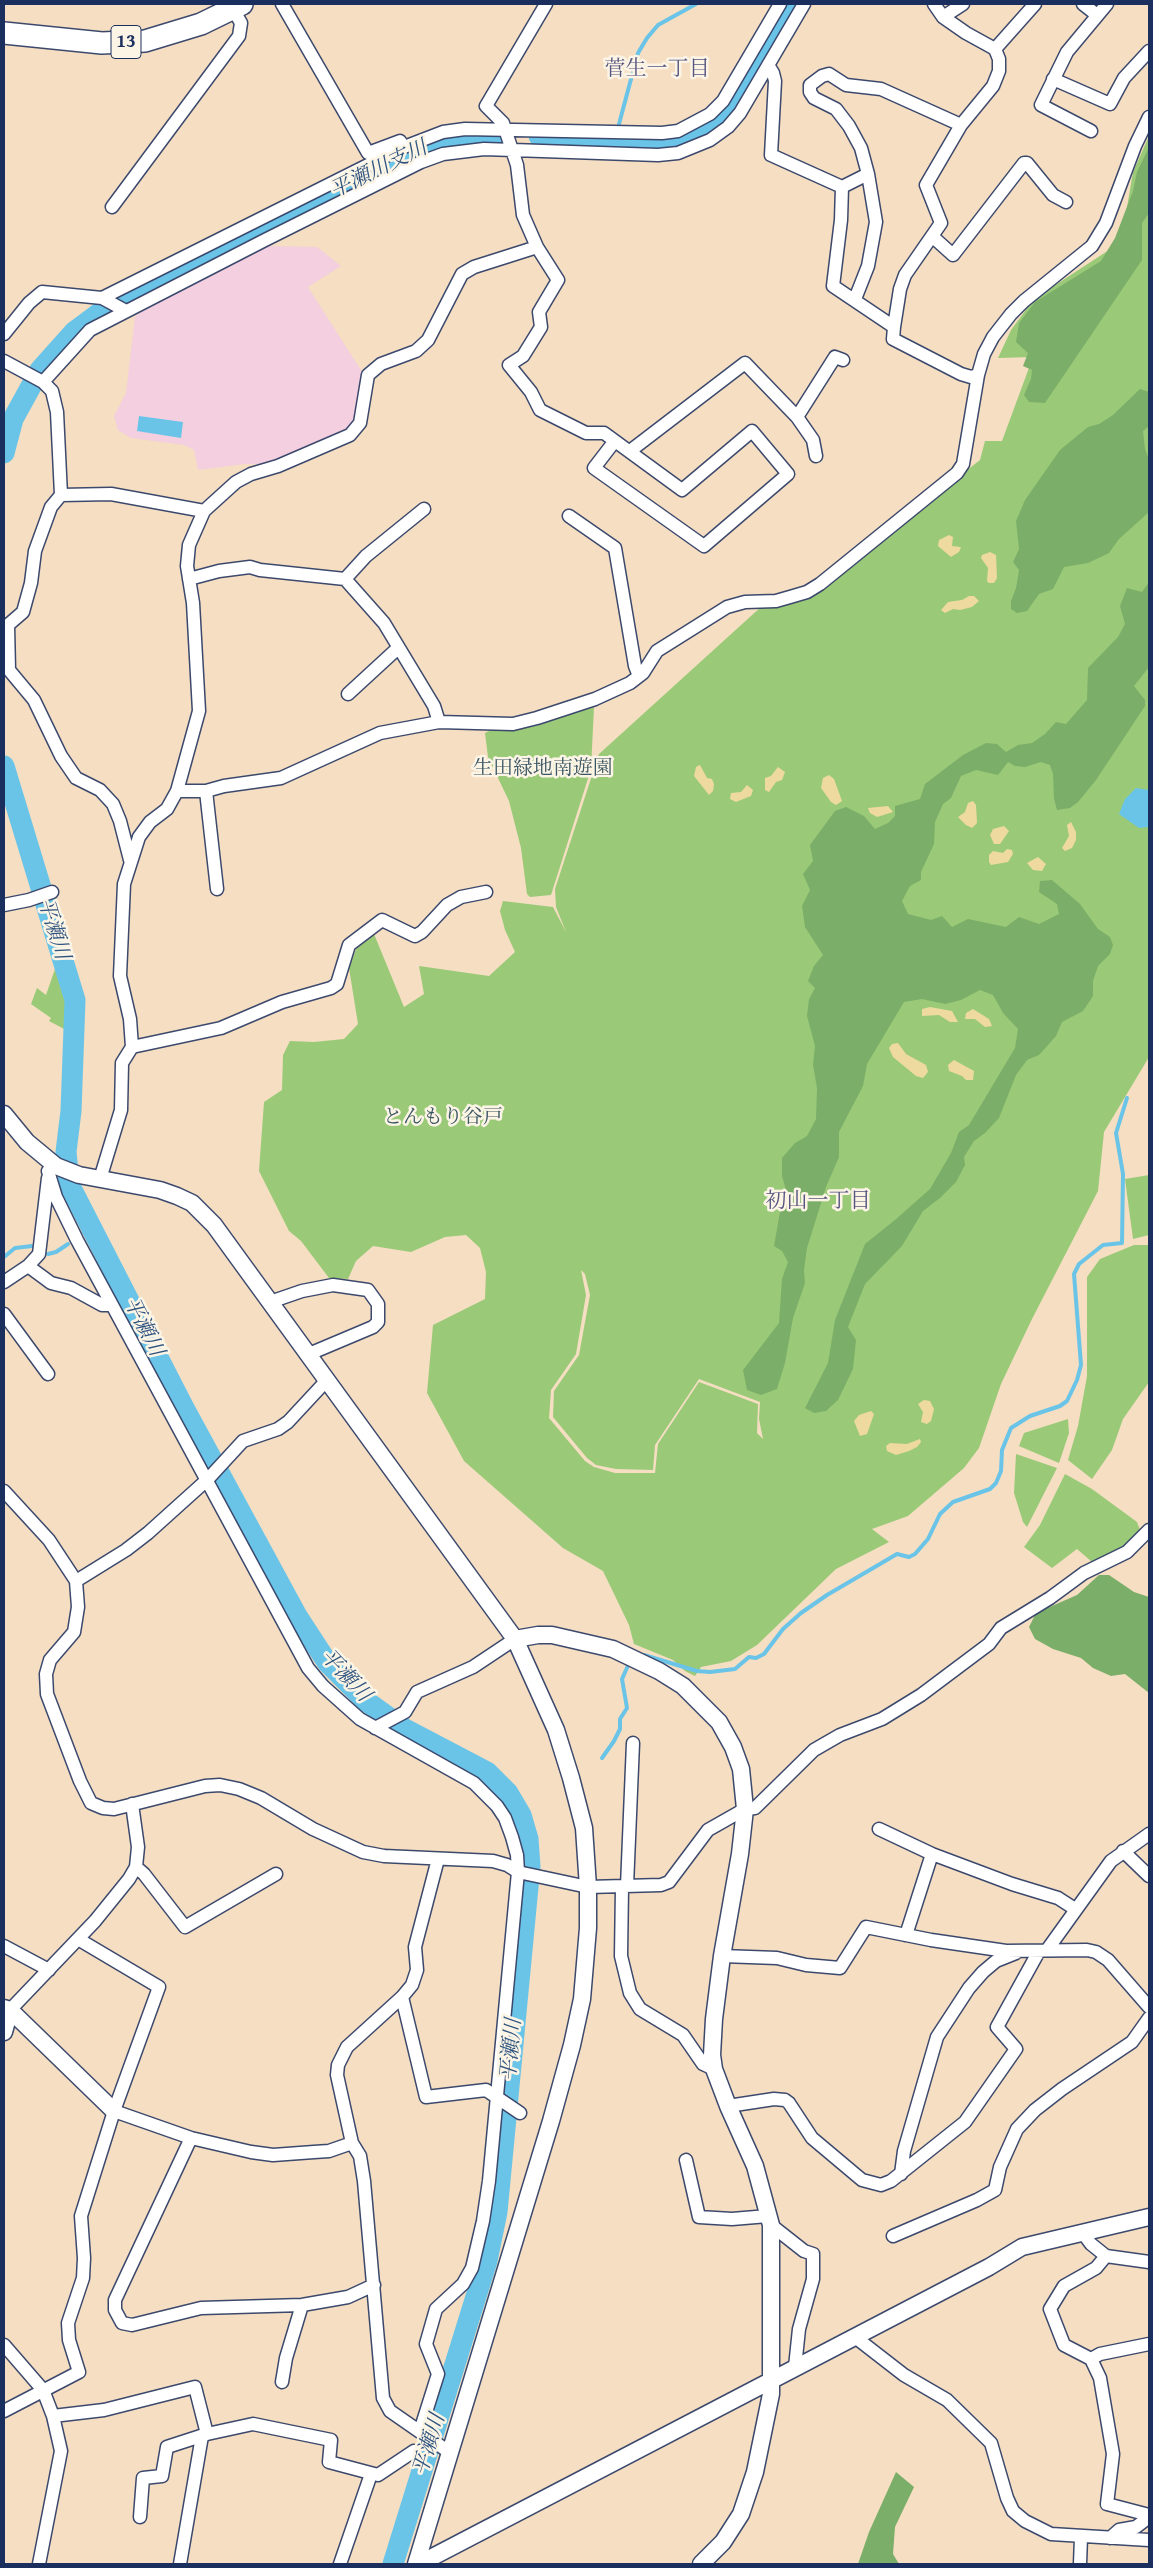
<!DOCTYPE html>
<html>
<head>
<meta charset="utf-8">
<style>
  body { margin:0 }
  #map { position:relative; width:1153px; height:2568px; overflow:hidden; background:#f5dec2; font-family:"Gentium Book Plus",serif }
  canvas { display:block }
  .frame { position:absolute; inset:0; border:5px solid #1b2f5e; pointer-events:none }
</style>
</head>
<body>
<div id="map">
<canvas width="1153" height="2568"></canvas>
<div class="frame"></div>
</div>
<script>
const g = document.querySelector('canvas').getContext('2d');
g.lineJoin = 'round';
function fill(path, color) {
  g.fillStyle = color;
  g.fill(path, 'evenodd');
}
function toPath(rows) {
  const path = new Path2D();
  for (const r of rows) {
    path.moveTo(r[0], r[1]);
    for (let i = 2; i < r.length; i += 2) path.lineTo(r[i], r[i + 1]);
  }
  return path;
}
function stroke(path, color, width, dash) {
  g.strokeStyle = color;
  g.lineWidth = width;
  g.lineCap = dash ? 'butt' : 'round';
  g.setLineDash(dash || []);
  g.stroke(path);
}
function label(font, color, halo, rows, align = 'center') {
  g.font = font + ' "Gentium Book Plus","Noto Serif JP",serif';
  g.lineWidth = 5;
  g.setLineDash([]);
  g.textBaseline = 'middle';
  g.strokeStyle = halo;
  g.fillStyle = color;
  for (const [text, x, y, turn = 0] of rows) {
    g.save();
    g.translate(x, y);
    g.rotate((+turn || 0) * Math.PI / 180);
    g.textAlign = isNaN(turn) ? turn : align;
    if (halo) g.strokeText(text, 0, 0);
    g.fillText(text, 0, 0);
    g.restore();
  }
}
const built = toPath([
  [269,246,317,247,341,266,308,287,364,375,356,422,346,431,271,464,245,464,198,470,194,450,184,445,131,438,118,430,114,416,126,393,135,317,147,305]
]);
const green = toPath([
  [1149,136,1149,1057,1104,1132,1098,1191,1032,1319,1001,1384,979,1448,964,1468,908,1516,872,1529,889,1542,836,1569,757,1645,731,1661,701,1667,695,1676,685,1671,673,1660,634,1644,629,1625,603,1571,563,1548,464,1461,427,1393,433,1325,485,1299,486,1272,480,1248,466,1235,445,1237,411,1252,373,1246,356,1261,348,1279,329,1278,301,1241,289,1231,259,1171,264,1102,282,1090,283,1055,290,1041,314,1042,344,1039,358,1024,349,968,356,949,374,934,404,1007,424,994,419,966,489,976,515,952,505,930,500,911,503,901,553,907,566,932,556,907,555,889,599,754,762,606,805,598,980,460,985,441,1002,441,1033,357,998,358,1011,330,1034,299,1109,250,1124,225,1133,172],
  [581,1270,585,1274,590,1295,579,1355,554,1391,553,1417,587,1458,596,1465,616,1469,653,1470,655,1445,699,1379,760,1402,759,1419,763,1439,757,1433,758,1404,699,1382,658,1444,655,1473,615,1473,594,1467,585,1461,549,1418,551,1390,576,1354,586,1295],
  [594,707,591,769,551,895,530,897,527,894,521,848,509,801,488,757,485,733,493,729,513,729],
  [55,969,69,1014,68,1031,49,1021,51,1018,31,1004,37,988,46,995],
  [1149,1175,1149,1235,1133,1239,1125,1179],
  [1134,1245,1149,1245,1149,1382,1123,1419,1112,1450,1092,1479,1068,1460,1078,1426,1087,1376,1087,1277,1100,1259],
  [1068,1419,1069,1433,1059,1463,1019,1446,1024,1433],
  [1016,1454,1057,1468,1027,1527,1023,1522,1014,1493],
  [1065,1474,1092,1489,1137,1522,1140,1530,1122,1551,1092,1562,1077,1549,1052,1568,1024,1547,1040,1525]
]);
const forest = toPath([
  [1149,147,1149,213,1142,223,1142,260,1045,403,1029,402,1024,395,1031,379,1032,370,1023,366,1028,353,1016,342,1019,323,1035,302,1101,261,1115,238,1133,191,1137,172],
  [1140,389,1149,392,1149,426,1143,431,1145,449,1149,460,1149,512,1119,539,1109,553,1088,563,1064,567,1053,589,1039,594,1027,611,1017,613,1011,609,1011,601,1016,588,1019,570,1013,562,1019,549,1016,521,1025,500,1060,450,1088,427,1099,424,1113,415],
  [1149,582,1149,667,1134,686,1145,700,1145,706,1096,780,1078,802,1070,808,1057,810,1054,799,1053,774,1050,765,1041,762,1025,767,1015,766,1008,762,998,775,976,770,961,776,951,798,943,804,935,822,934,844,921,872,921,880,910,886,902,901,908,914,931,920,942,916,952,927,968,919,1006,927,1019,917,1039,924,1059,914,1057,904,1039,892,1040,881,1052,880,1080,904,1098,929,1110,937,1113,945,1110,954,1098,966,1093,981,1093,996,1083,1011,1062,1022,1056,1036,1039,1055,1027,1060,1016,1075,999,1118,985,1133,974,1141,964,1157,965,1165,956,1182,940,1198,923,1211,902,1246,865,1284,848,1327,856,1340,853,1369,838,1400,826,1411,814,1413,805,1408,828,1363,835,1320,865,1244,895,1220,930,1189,951,1153,959,1132,969,1125,1015,1048,1018,1029,1003,1013,993,995,980,990,961,1000,945,1004,922,999,904,1002,867,1064,863,1086,839,1132,839,1157,826,1187,807,1248,804,1270,805,1283,793,1318,785,1363,777,1389,761,1395,747,1390,743,1370,779,1323,782,1279,788,1262,782,1251,774,1246,780,1212,780,1200,786,1190,782,1176,782,1158,795,1143,807,1136,816,1119,817,1088,813,1065,815,1046,807,1016,809,999,815,988,808,981,814,966,823,955,805,927,802,906,810,890,803,874,813,861,810,845,835,811,846,807,864,816,875,829,888,823,895,816,895,806,920,799,925,784,963,755,986,743,997,744,1006,752,1018,745,1032,743,1045,734,1056,722,1066,724,1087,700,1088,668,1118,637,1125,624,1120,606,1127,588,1142,592],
  [1099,1575,1109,1575,1134,1592,1149,1597,1149,1693,1125,1674,1111,1676,1093,1668,1081,1658,1053,1649,1035,1639,1029,1627,1036,1613,1077,1595],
  [896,2472,914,2487,895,2527,893,2554,899,2564,858,2564,869,2532]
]);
const sand = toPath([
  [949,535,953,537,952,546,961,547,959,552,951,557,938,546,939,540],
  [990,552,996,555,997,578,994,583,989,583,987,581,988,568,981,558,982,555],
  [969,596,974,596,979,601,972,607,960,610,953,609,945,613,941,610,948,602,962,600],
  [700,765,707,778,712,779,714,784,713,791,709,795,694,776,696,767],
  [778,767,785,772,782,780,776,782,769,792,765,790,765,778,771,776],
  [829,775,834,779,842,801,836,805,831,802,821,788,823,778],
  [747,785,753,790,751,796,736,802,730,799,731,793,741,792],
  [973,801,976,805,977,823,972,828,966,825,958,817,965,812,968,803],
  [888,806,893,812,877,817,870,813,868,808],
  [1071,822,1076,832,1076,840,1072,848,1065,851,1062,848,1069,836,1067,825],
  [1004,826,1009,831,1000,844,994,844,990,835,993,829],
  [1007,849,1012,850,1013,854,1008,862,991,865,989,862,989,855,993,851,1003,853],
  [1038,857,1046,864,1042,871,1033,870,1027,863],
  [930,1007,952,1011,958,1022,950,1022,939,1015,922,1016,922,1009],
  [973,1009,989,1019,992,1026,985,1027,975,1019,965,1019,966,1013],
  [898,1043,906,1054,926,1065,928,1072,923,1078,916,1076,893,1057,889,1048,892,1044],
  [954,1060,974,1071,973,1080,966,1080,962,1076,949,1071,948,1065],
  [924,1400,930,1401,934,1409,931,1421,927,1424,921,1422,923,1412,918,1404],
  [871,1411,874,1414,867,1434,860,1436,854,1421,859,1415],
  [920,1439,921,1442,917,1447,909,1451,896,1455,887,1451,886,1446,890,1443,907,1444]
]);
const water = toPath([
  [139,416,183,422,181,438,137,431],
  [1136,788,1149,790,1149,827,1139,828,1119,814,1125,799]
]);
const stream = toPath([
  [619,124,638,53,647,38,658,25,696,4],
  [84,1232,91,1227],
  [48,1254,56,1252,68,1244],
  [4,1257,15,1248,32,1246],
  [644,1655,697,1671,710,1672,735,1669,749,1657,756,1658,764,1654,783,1629,801,1613,827,1595,897,1554,909,1557,915,1554,928,1539,940,1514,953,1502,990,1489,996,1483,1001,1471,1002,1450,1011,1428,1030,1416,1060,1406,1067,1401,1077,1380,1081,1365,1074,1274,1079,1264,1103,1245,1122,1243,1123,1174,1116,1133,1127,1098],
  [602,1758,614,1741,620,1729,620,1719,627,1708,622,1679,630,1661]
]);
const river = toPath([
  [539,136,674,141,703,129,720,119,738,95,791,4],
  [4,453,13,419,40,370,74,332,129,291,396,159,438,141,468,135,496,135],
  [4,766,75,1000,71,1111,66,1152,69,1184,184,1408,297,1616,327,1662,366,1701,405,1729,487,1772,508,1793,521,1815,528,1839,530,1866,497,2212,487,2261,393,2564]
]);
const minor = toPath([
  [282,4,368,153,400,141,401,143],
  [546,4,486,106,503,123,517,165,523,215,537,247,558,280,539,312,541,327,523,356,509,365,531,392,540,410,586,433,604,433,682,490,752,431,788,474,704,546,594,468,614,442],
  [934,4,943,17],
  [963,4,943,17,966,33,995,49],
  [1083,4,1097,15],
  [768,65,773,73,775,81,771,155,842,187,841,220,833,286,894,327,893,339,961,374,971,377,978,375],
  [1053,79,1110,104,1124,78,1149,51],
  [1091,131,1041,105,1067,52,1107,4],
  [842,187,868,174],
  [112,207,239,36,241,23,233,9],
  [933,237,953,255,1024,163,1027,163,1053,195,1066,202],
  [102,298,404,147,443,132,465,129,662,133,678,131,710,114,723,101,780,4],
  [855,299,868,266,876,222,868,174,861,148,849,126,836,109,814,98,810,92,810,85,822,76,829,74,846,85,881,89,961,125],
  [894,327,900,289,905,275,941,223,926,185,961,125,993,86,999,71,999,59,995,49,1035,4],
  [4,334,29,303,42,292,102,298,126,311],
  [4,361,43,382,52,391,57,412,61,495,51,507,35,551,31,583,23,612,8,625,9,670,34,700,61,756,76,778,100,790,113,804,120,821,130,860],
  [43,382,90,330,265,240,421,162,443,154,484,149,658,155,678,153,710,140,728,127,740,113,804,4],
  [797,417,835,357,843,360],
  [630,451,745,363,797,417,813,440,816,456],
  [61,495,111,494,204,511],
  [569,516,615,548,635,666,639,676],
  [189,579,219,571,250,567,260,570,345,579,366,556,424,509],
  [345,579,384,623,434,706,439,722],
  [348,694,398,648],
  [177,791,206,791,224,786,281,778,380,733,439,722,513,724,537,718,595,699,630,683,643,673,657,651,727,607,745,602,776,601,790,597,807,592,820,584,957,473,963,464,978,375,984,354,993,337,1011,314,1024,301,1092,246,1106,223,1135,146,1149,117],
  [206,791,217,889],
  [4,905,29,900,52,892],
  [132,1047,130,1019,120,976,124,884,139,837,150,822,167,809,177,791,199,711,193,603,187,566,189,545,204,511,236,482,251,474,278,466,350,435,360,423,368,375,381,364,416,351,428,340,462,274,474,267,537,247],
  [48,1171,56,1197,77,1240,308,1668,323,1686,360,1719,474,1783,497,1806,505,1818,512,1837,517,1855,518,1872,489,2181,483,2221,472,2268,463,2284,436,2309,426,2344,438,2374,420,2431],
  [100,1179,121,1110,122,1063,132,1047,221,1028,282,1002,331,988,337,984,349,945,382,920,415,936,422,932,447,905,461,897,486,892],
  [28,1266,51,1283,71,1288,102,1305,112,1305],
  [4,1282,28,1266,39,1254,48,1178],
  [270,1302,302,1291,333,1285,368,1290,378,1304,378,1322,373,1327,309,1354],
  [4,1314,48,1374],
  [4,1491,49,1540,76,1581,78,1607,74,1632,50,1660,46,1674,47,1694,80,1781,91,1803,103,1808,114,1809,205,1786,220,1785,239,1789,261,1798,313,1829,363,1852,384,1856,493,1861,507,1865,518,1872,588,1887,661,1885,669,1882,708,1830,745,1809,755,1808,814,1750,840,1735,882,1719,921,1695,989,1644,1001,1628,1050,1598,1084,1573,1127,1552,1149,1530],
  [76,1581,126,1550,148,1533,208,1479,243,1441,278,1429,288,1422,327,1380],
  [375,1728,405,1712,417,1692,473,1667,515,1639],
  [879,1829,932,1854,1012,1884,1058,1898,1075,1909],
  [1123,1851,1149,1876],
  [438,1859,415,1947,417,1970,412,1985,402,1997,347,2047,338,2065,337,2075,352,2143,360,2156,364,2181,383,2398,390,2411,449,2452],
  [136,1867,144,1874,185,1927,276,1874],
  [627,1886,633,1743],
  [622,1887,621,1956,630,1993,640,2009,683,2035,703,2064,714,2069],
  [906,1935,932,1854],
  [4,1946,49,1970],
  [1047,1950,1111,1861,1149,1834],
  [722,1956,777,1958,806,1965,840,1968,866,1927,931,1940,1006,1951,1087,1950,1096,1952,1108,1960,1149,2007],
  [402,1997,426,2097,486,2090,520,2113],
  [10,2010,95,1921,129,1879,136,1867,138,1847,132,1804],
  [728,2106,774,2099,785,2100,789,2103,812,2138,862,2180,881,2185,891,2181,965,2122,1016,2049,997,2027,1039,1951],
  [114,2111,191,2138,251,2152,273,2155,314,2152,329,2151,352,2143],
  [191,2138,115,2300,115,2310,122,2323,132,2325,201,2308,302,2305,348,2297,374,2285],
  [686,2160,699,2217,732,2219,768,2216],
  [901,2174,904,2151,937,2037,969,1988,983,1972,996,1961,1016,1953],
  [771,2225,804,2251,813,2254,813,2279,799,2329,795,2367],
  [1082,2232,1091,2244,1106,2256,1149,2262],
  [893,2236,977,2200,995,2190,1000,2167,1017,2129,1035,2110,1062,2089,1132,2042,1149,2018],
  [1106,2256,1096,2268,1064,2286,1050,2309,1064,2345,1091,2359,1100,2378,1113,2454,1107,2504,1149,2515],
  [855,2337,904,2375,947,2400,991,2443,1007,2498,1013,2511,1025,2521,1051,2534,1149,2540],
  [4,2345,43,2390,53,2416,61,2451,39,2564],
  [1091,2359,1100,2354,1149,2344],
  [282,2382,286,2358,302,2305],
  [4,2411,79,2372,69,2340,68,2323,83,2278,84,2258,81,2216,114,2111,159,1987,78,1939],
  [53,2416,104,2410,195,2387,207,2434],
  [140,2517,143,2478,162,2476,167,2447,207,2434,253,2424,331,2440,329,2462,378,2475,414,2451],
  [1110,2538,1119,2530,1136,2527,1149,2517],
  [180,2564,202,2436],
  [340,2564,371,2474],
  [1080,2564,1081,2537]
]);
const tertiary = toPath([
  [4,1114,27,1142,56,1166,79,1175,160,1190,177,1196,192,1203,214,1225,515,1639,556,1730,571,1778,584,1828,588,1887,588,1928,582,1999,572,2045,551,2121,416,2564],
  [515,1639,538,1635,552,1635,613,1649,659,1671,683,1686,719,1722,733,1747,741,1769,745,1809,740,1854,722,1956,714,2019,712,2055,714,2069,728,2106,755,2166,771,2225,771,2394,755,2472,741,2514,723,2542,701,2564],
  [4,2008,10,2010,114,2111],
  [4,2032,10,2010],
  [419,2564,989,2267,1022,2247,1149,2217]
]);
const primary = toPath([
  [4,33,102,43,145,41,201,24,242,4]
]);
const shields = [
  [126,42,30]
];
const shieldNames = [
  ["13",126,42]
];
const parkNames = [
  ["生田緑地南遊園",543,769],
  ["とんもり谷戸",443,1118]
];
const neighbourhoodNames = [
  ["菅生一丁目",657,70],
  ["初山一丁目",818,1202]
];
const waterNames = [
  ["平瀬川支川",379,170,-26],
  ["平瀬川",53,929,73],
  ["平瀬川",143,1327,63],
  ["平瀬川",345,1676,47],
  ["平瀬川",512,2050,-85],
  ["平瀬川",430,2445,-73]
];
fill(built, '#f3cfdf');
fill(green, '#9aca78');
fill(forest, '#7bae68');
fill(sand, '#eeda9e');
fill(water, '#6ac4e8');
stroke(stream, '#6ac4e8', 4);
stroke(river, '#6ac4e8', 21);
stroke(minor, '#3c496d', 15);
stroke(tertiary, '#3c496d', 19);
stroke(primary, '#3c496d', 24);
stroke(minor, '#fff', 12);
stroke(tertiary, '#fff', 16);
stroke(primary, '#fff', 21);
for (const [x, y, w] of shields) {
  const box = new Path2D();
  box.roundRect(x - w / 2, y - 16.5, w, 33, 4);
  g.fillStyle = '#fcf5e5';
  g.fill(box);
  stroke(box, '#1b2f5e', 1);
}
label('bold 19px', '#1b2f5e', null, shieldNames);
label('20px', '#3b5664', '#fcf5e5', parkNames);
label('21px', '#565581', '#fcf5e5', neighbourhoodNames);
label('italic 21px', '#2f5480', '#fcf5e5', waterNames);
</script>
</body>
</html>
